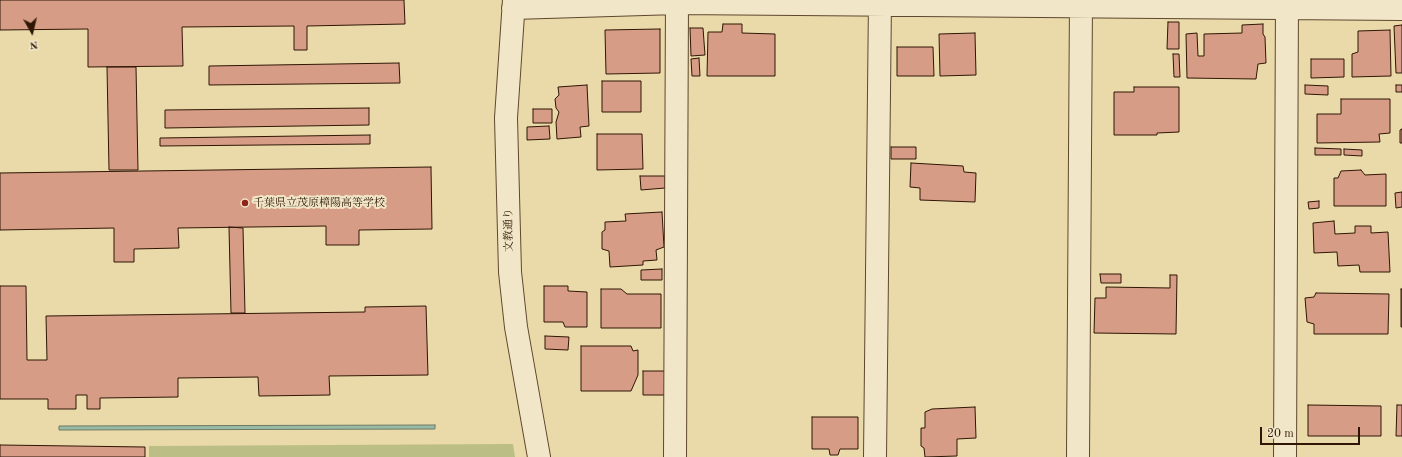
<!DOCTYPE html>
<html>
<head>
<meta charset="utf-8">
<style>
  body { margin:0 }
  #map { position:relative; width:1402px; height:457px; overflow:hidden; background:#eadaaa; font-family:"Old Standard TT",serif }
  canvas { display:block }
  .north { position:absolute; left:12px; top:12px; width:40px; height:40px; -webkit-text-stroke:3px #f1e7c8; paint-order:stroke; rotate:172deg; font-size:11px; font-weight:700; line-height:16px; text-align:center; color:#2f1604 }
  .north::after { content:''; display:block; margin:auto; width:14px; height:18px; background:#2f1604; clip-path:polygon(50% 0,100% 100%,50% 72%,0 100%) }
  .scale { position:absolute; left:1260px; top:427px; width:100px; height:18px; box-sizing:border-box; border:2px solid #2f1604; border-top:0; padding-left:5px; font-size:12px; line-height:14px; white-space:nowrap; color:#2f1604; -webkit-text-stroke:3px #f1e7c8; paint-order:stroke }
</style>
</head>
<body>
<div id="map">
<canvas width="1402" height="457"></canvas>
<div class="north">N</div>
<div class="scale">20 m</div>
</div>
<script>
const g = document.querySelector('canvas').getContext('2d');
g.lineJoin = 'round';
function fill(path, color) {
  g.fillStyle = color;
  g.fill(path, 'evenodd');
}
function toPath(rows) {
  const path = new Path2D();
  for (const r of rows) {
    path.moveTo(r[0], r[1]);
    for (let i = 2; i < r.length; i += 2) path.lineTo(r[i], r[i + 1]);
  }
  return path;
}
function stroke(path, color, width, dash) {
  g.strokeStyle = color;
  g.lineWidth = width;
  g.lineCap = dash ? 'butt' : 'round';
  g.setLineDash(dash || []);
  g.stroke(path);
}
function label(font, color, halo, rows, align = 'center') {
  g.font = font + ' "Old Standard TT","Noto Serif JP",serif';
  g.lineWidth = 4;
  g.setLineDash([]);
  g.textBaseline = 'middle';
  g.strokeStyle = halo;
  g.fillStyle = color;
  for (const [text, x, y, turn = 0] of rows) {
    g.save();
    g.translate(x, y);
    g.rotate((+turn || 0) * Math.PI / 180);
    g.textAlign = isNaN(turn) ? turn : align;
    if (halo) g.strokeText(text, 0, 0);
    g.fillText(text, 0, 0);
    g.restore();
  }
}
const green = toPath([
  [513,444,515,457,149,457,149,446]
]);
const water = toPath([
  [435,425,435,429,59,430,59,426,435,425]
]);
const building = toPath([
  [0,0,404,0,405,24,307,26,307,50,294,50,294,26,182,27,183,66,88,67,88,29,0,30,0,0],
  [1168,22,1179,22,1179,49,1167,49,1168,22],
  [723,24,742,24,742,33,775,34,775,76,707,76,708,32,722,32,723,24],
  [1263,24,1263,34,1265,37,1266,63,1258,64,1256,79,1187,78,1186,34,1197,33,1198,56,1204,56,1204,34,1242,33,1242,25,1263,24],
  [1402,25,1402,73,1396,73,1394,26,1402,25],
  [690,28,703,28,705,55,691,56,690,28],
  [660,29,660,73,606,74,605,30,660,29],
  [1390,30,1391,76,1352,77,1352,54,1358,52,1358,31,1390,30],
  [975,33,976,75,940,76,939,34,975,33],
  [897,47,933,47,934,76,897,76,897,47],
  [1173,54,1179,54,1180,77,1174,77,1173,54],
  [699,58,700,76,692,76,691,59,699,58],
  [1311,59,1344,59,1344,77,1311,78,1311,59],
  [399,63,400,83,209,85,209,66,399,63],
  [107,67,136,67,138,170,109,170,107,67],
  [602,81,641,81,641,112,602,112,602,81],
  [587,85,589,126,580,127,581,137,557,139,556,122,559,112,556,108,555,99,559,95,558,87,587,85],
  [1305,85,1328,86,1328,95,1305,94,1305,85],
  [1396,85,1402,85,1402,92,1396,92,1396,85],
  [1134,87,1179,87,1179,132,1157,133,1157,135,1114,135,1114,92,1134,92,1134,87],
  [1341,99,1390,99,1390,133,1379,134,1380,142,1317,143,1317,114,1341,114,1341,99],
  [369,108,369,125,165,128,165,110,369,108],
  [533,109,552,109,552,123,533,123,533,109],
  [549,126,550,139,527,140,527,127,549,126],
  [1402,129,1402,143,1400,143,1400,130,1402,129],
  [597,134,642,134,643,169,597,170,597,134],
  [370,135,370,144,160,146,160,138,370,135],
  [891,147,916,147,916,159,891,159,891,147],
  [1315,148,1341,149,1341,155,1315,155,1315,148],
  [1344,149,1362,150,1362,156,1344,155,1344,149],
  [911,163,963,166,964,172,976,173,975,202,920,200,920,188,910,187,911,163],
  [431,167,432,229,359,230,359,245,326,245,326,226,178,228,179,248,134,249,134,262,114,262,114,228,0,230,0,173,431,167],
  [1361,170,1365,175,1386,174,1386,206,1334,206,1334,178,1338,178,1341,171,1361,170],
  [640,176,665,176,665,188,641,190,640,176],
  [1402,192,1402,207,1396,208,1395,193,1402,192],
  [1319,201,1319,208,1309,209,1308,202,1319,201],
  [662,212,664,247,656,250,657,260,643,261,643,265,610,267,609,251,602,249,602,232,605,230,605,222,626,221,625,214,662,212],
  [1334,221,1335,234,1355,233,1355,226,1371,226,1371,233,1388,232,1390,272,1360,272,1359,265,1338,266,1337,252,1314,253,1313,223,1334,221],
  [229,227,243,228,245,313,231,313,229,227],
  [662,269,662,280,641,280,641,270,662,269],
  [1100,274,1121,274,1121,283,1101,283,1100,274],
  [1170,275,1177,275,1176,334,1094,333,1095,298,1106,298,1106,287,1170,288,1170,275],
  [0,286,26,286,27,360,47,360,46,316,365,312,365,307,426,306,428,375,329,376,330,395,259,396,258,377,178,378,178,397,100,398,100,409,87,409,87,395,76,395,76,409,48,409,48,399,0,399,0,286],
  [544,286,568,286,568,291,587,292,587,327,565,327,563,322,544,322,544,286],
  [601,289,621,289,627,294,661,294,661,328,601,328,601,289],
  [1401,289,1402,289,1402,327,1401,327,1401,289],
  [1316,293,1389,294,1388,334,1314,334,1314,324,1307,322,1305,298,1314,297,1316,293],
  [545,336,569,337,568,350,545,349,545,336],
  [581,346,631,346,633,351,638,350,638,375,631,391,581,391,581,346],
  [643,371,666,371,665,395,643,395,643,371],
  [1308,405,1381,406,1381,436,1308,436,1308,405],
  [1397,405,1402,405,1402,436,1396,436,1397,405],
  [975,407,976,438,957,439,957,456,925,457,924,448,921,446,921,428,925,428,925,412,932,409,975,407],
  [812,417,858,417,858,449,840,449,838,455,830,455,829,449,812,449,812,417],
  [0,445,145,447,145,457,0,457,0,445]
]);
const minor = toPath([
  [514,0,506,118,510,272,516,327,539,457],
  [513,8,677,3,1402,9],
  [675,457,677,0],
  [875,457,880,0],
  [1078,457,1081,0],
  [1285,457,1287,0]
]);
const markers = [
  [245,203,4,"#8f2418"]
];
const poiNames = [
  ["千葉県立茂原樟陽高等学校",253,203]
];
const streetNames = [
  ["文教通り",509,230,-91]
];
fill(green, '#bbbe85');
fill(water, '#98bba6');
stroke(water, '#6e7965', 1);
fill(building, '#d69c86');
stroke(building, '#2f1604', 1);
stroke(minor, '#5e472e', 24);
stroke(minor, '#f1e7c8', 22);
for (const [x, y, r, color] of markers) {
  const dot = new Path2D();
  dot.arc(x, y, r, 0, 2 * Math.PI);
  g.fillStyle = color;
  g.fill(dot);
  stroke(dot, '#f1e7c8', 1.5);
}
label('11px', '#2f1604', '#f1e7c8', poiNames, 'left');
label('11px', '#2f1604', '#f1e7c8', streetNames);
</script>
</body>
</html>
